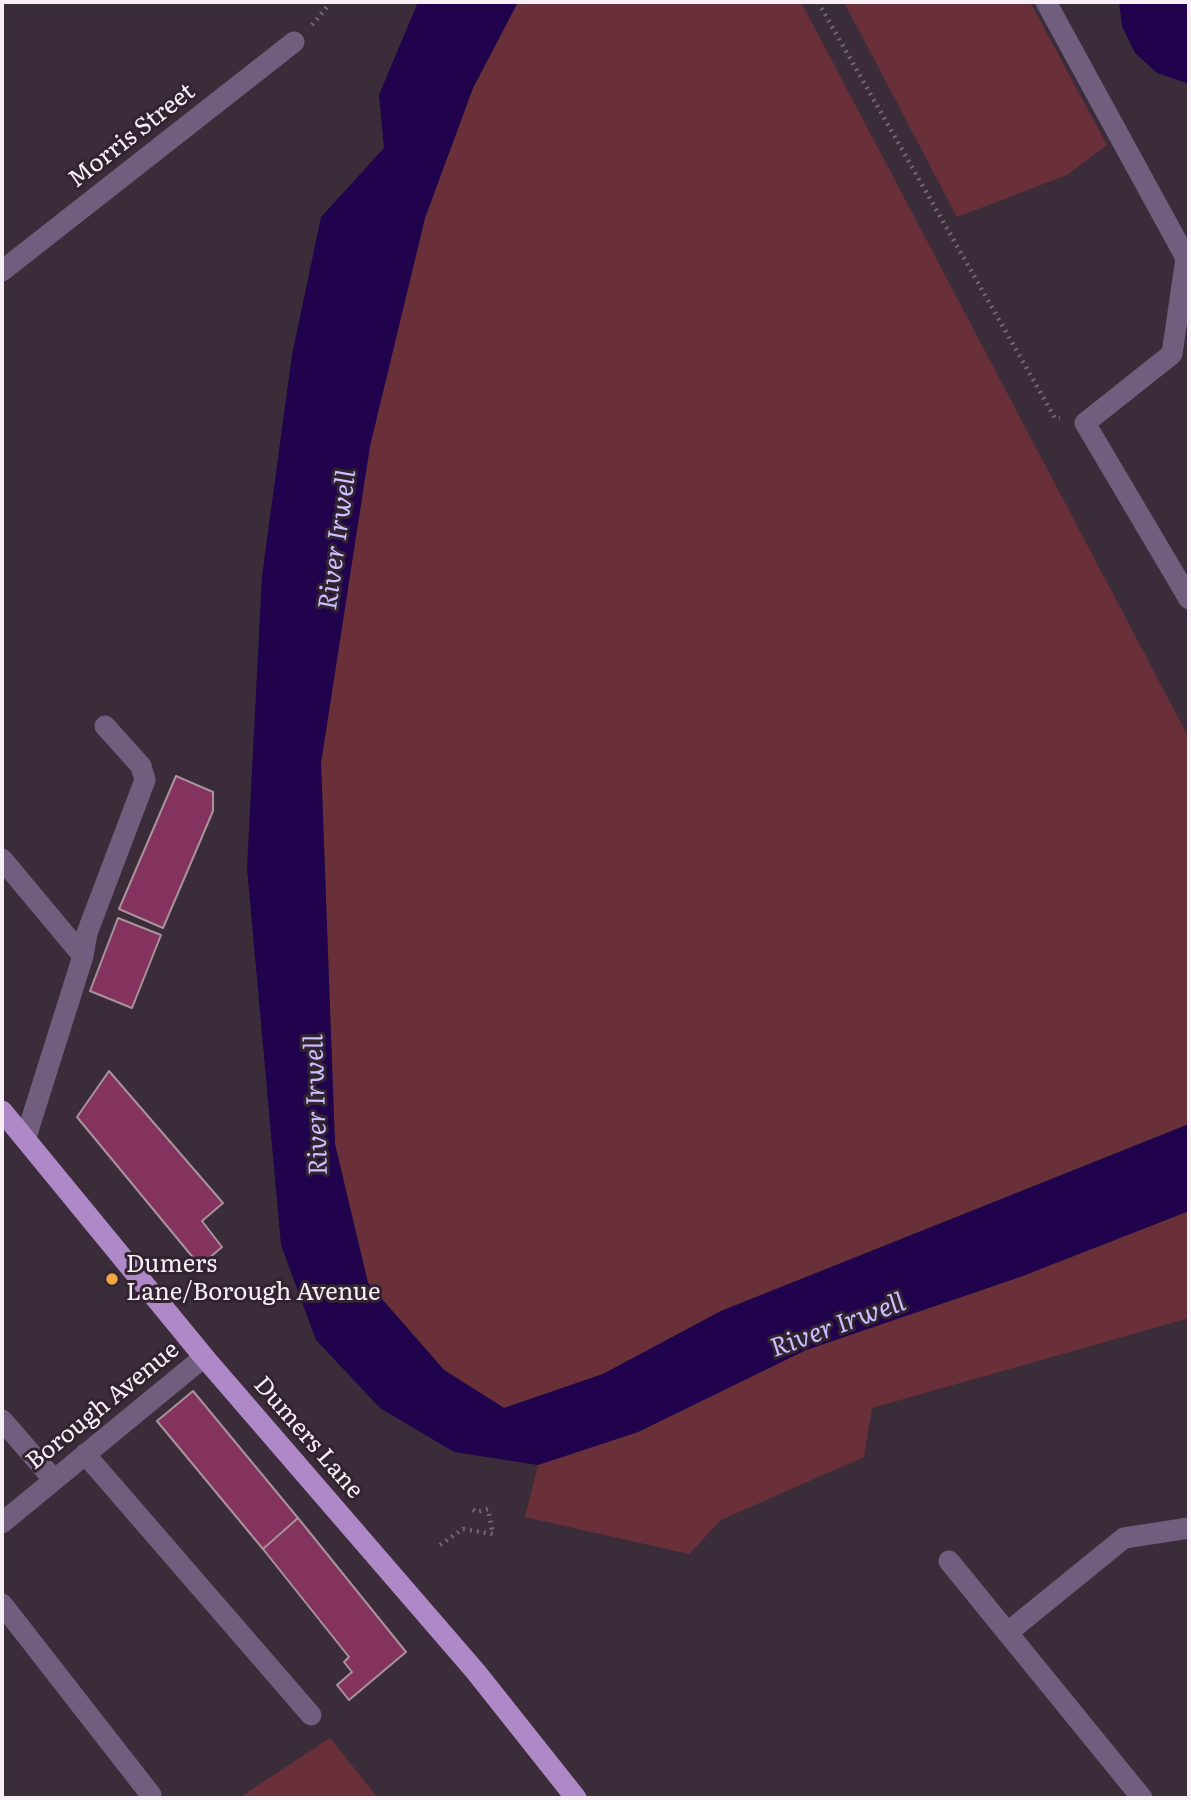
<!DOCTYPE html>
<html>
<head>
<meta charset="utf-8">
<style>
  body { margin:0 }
  #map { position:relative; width:1191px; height:1800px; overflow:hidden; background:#3b2c39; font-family:Literata,serif }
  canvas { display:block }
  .frame { position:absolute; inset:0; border:4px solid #f8eef6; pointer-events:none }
</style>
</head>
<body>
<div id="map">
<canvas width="1191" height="1800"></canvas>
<div class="frame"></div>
</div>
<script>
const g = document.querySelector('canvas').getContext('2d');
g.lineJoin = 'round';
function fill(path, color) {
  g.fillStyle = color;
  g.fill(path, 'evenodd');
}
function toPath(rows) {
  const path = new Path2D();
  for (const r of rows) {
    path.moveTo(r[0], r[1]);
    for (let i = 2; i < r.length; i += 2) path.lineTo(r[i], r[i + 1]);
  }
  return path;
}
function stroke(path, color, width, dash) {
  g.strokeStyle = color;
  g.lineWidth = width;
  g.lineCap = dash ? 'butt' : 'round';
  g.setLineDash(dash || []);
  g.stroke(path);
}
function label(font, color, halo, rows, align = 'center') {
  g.font = font + ' Literata,serif';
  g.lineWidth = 6;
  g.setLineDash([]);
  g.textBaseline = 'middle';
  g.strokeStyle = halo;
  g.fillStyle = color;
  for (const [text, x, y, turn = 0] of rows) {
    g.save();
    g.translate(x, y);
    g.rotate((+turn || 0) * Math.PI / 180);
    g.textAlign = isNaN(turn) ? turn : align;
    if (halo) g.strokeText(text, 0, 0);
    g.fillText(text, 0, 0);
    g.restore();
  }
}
const green = toPath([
  [518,2,801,2,1189,738,1189,1124,721,1311,603,1374,504,1408,444,1370,368,1283,335,1144,321,763,370,446,425,218,473,88],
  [844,2,1030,2,1107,145,1067,175,957,217],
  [1189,1211,1189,1318,872,1408,864,1457,721,1520,689,1554,525,1517,538,1465,638,1432,806,1350,1020,1277],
  [330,1738,378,1798,239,1798]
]);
const water = toPath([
  [418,2,518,2,473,88,425,218,370,446,321,763,335,1144,368,1283,444,1370,504,1408,603,1374,721,1311,1189,1124,1189,1211,1020,1277,806,1350,638,1432,538,1465,454,1452,380,1408,316,1340,281,1245,247,868,262,576,292,355,321,217,384,148,379,95],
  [1119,2,1189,2,1189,84,1157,73,1135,53,1122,26]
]);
const building = toPath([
  [176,776,213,792,213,811,163,928,119,909,176,776],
  [118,918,161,935,132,1008,90,991,118,918],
  [109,1071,223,1203,202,1221,222,1247,200,1266,77,1117,109,1071],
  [193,1391,298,1518,263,1549,157,1421,193,1391],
  [298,1518,406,1652,349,1700,337,1685,352,1672,344,1662,349,1657,263,1549,298,1518]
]);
const path = toPath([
  [818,2,1055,418,1060,418],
  [312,25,331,2],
  [440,1545,463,1529,493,1534,488,1509,477,1512,470,1508]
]);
const minor = toPath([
  [1046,2,1186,258,1172,354,1085,423,1189,599],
  [2,271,294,42],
  [2,859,83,956],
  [26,1137,83,956,87,933,145,780,141,766,105,726],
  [2,1420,54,1480],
  [85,1454,311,1715],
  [2,1523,204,1357],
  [949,1561,1142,1798],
  [2,1604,151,1795],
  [1007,1633,1124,1538,1189,1528]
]);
const major = toPath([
  [2,1111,204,1357,476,1672,576,1798]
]);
const markers = [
  [112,1279,7,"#f2a541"]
];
const streetNames = [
  ["Morris Street",132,136,-38],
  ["Borough Avenue",103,1406,-39],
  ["Dumers Lane",308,1438,49]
];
const poiNames = [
  ["Dumers",126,1265],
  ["Lane/Borough Avenue",126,1293]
];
const waterNames = [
  ["River Irwell",338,540,-82],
  ["River Irwell",317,1105,-92],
  ["River Irwell",838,1326,-20]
];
fill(green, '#69303a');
fill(water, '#20034c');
fill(building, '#83335d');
stroke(building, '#a9929c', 2);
stroke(path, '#746672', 4.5, [2, 5]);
stroke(minor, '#715e7e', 21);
stroke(major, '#af88c8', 21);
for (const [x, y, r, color] of markers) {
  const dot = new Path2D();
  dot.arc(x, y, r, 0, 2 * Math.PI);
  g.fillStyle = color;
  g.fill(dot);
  stroke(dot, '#31232f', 2.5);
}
label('24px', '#f8eef6', '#31232f', streetNames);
label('24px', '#f8eef6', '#31232f', poiNames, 'left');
label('italic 26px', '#c9befe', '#31232f', waterNames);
</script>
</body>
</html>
